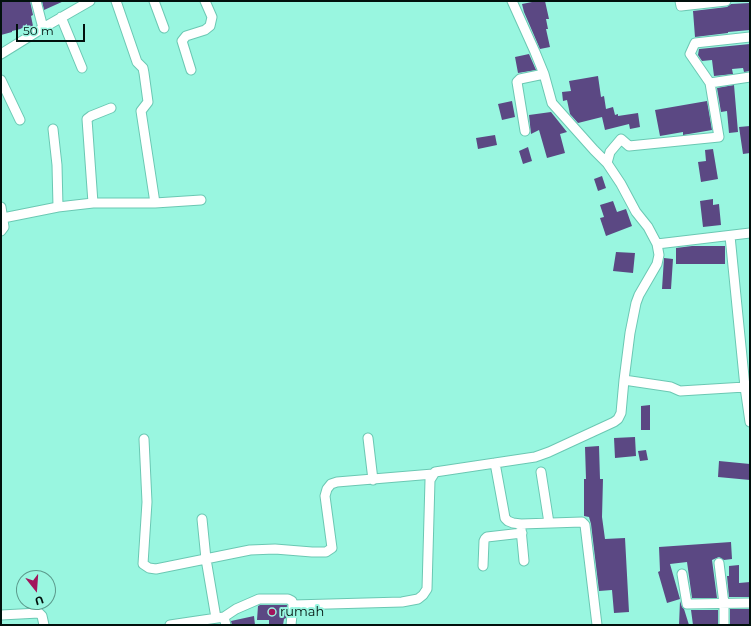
<!DOCTYPE html>
<html>
<head>
<meta charset="utf-8">
<style>
  body { margin:0 }
  #map { position:relative; width:751px; height:626px; overflow:hidden; background:#99f6e0; font-family:Montserrat,sans-serif }
  canvas { display:block }
  .frame { position:absolute; inset:0; border:2px solid #01110d; pointer-events:none }
  .north { position:absolute; left:16px; top:570px; width:40px; height:40px; box-sizing:border-box; background:#99f6e0; border:1px solid #5c9a8c; border-radius:50%; rotate:163deg; font-size:11px; font-weight:700; line-height:16px; text-align:center; color:#01110d }
  .north::after { content:''; display:block; margin:auto; width:14px; height:18px; background:#a2155c; clip-path:polygon(50% 0,100% 100%,50% 72%,0 100%) }
  .scale { position:absolute; left:16px; top:24px; width:69px; height:18px; box-sizing:border-box; border:2px solid #01110d; border-top:0; padding-left:5px; font-size:12px; line-height:14px; white-space:nowrap; color:#01110d; -webkit-text-stroke:3px #99f6e0; paint-order:stroke }
</style>
</head>
<body>
<div id="map">
<canvas width="751" height="626"></canvas>
<div class="frame"></div>
<div class="north">U</div>
<div class="scale">50 m</div>
</div>
<script>
const g = document.querySelector('canvas').getContext('2d');
g.lineJoin = 'round';
function fill(path, color) {
  g.fillStyle = color;
  g.fill(path, 'evenodd');
}
function toPath(rows) {
  const path = new Path2D();
  for (const r of rows) {
    path.moveTo(r[0], r[1]);
    for (let i = 2; i < r.length; i += 2) path.lineTo(r[i], r[i + 1]);
  }
  return path;
}
function stroke(path, color, width, dash) {
  g.strokeStyle = color;
  g.lineWidth = width;
  g.lineCap = dash ? 'butt' : 'round';
  g.setLineDash(dash || []);
  g.stroke(path);
}
function label(font, color, halo, rows, align = 'center') {
  g.font = font + ' Montserrat,sans-serif';
  g.lineWidth = 4;
  g.setLineDash([]);
  g.textBaseline = 'middle';
  g.strokeStyle = halo;
  g.fillStyle = color;
  for (const [text, x, y, turn = 0] of rows) {
    g.save();
    g.translate(x, y);
    g.rotate((+turn || 0) * Math.PI / 180);
    g.textAlign = isNaN(turn) ? turn : align;
    if (halo) g.strokeText(text, 0, 0);
    g.fillText(text, 0, 0);
    g.restore();
  }
}
const building = toPath([
  [1,1,30,1,33,15,31,16,33,26,12,31,12,32,1,35],
  [42,1,64,1,44,10],
  [537,1,545,1,549,19,546,19,548,29,546,29,550,47,540,49,524,12,522,4],
  [750,3,750,30,728,32,728,33,695,37,693,11,727,7,731,4],
  [750,44,750,71,744,72,743,68,732,69,733,74,714,76,712,60,702,61,698,55,699,49],
  [529,54,536,70,518,73,515,57],
  [598,76,601,97,604,96,606,109,613,107,615,115,618,114,618,116,638,113,640,127,630,129,629,124,605,130,602,117,578,123,570,114,567,100,563,101,562,92,571,91,569,81],
  [734,85,738,132,729,133,727,111,721,112,717,88],
  [512,101,515,117,502,120,498,104],
  [707,101,712,130,683,135,683,132,660,136,655,110],
  [551,112,567,132,560,134,565,153,547,158,539,130,531,134,529,115],
  [750,126,750,153,743,154,739,127],
  [495,135,497,145,478,149,476,138],
  [528,147,532,161,523,164,519,151],
  [713,149,718,179,701,182,698,162,706,161,705,150],
  [602,176,606,188,598,191,594,179],
  [713,199,713,205,719,204,721,225,703,227,700,201],
  [613,201,617,212,626,209,632,226,606,236,600,218,604,217,600,205],
  [692,246,725,246,725,264,676,264,676,248],
  [616,252,635,253,633,273,613,271],
  [664,258,673,259,671,289,662,289],
  [650,405,650,430,641,430,641,406],
  [635,437,636,456,615,458,614,438],
  [599,446,600,479,603,479,602,517,605,539,625,538,629,612,614,613,612,590,599,591,591,524,589,517,584,516,584,479,586,479,585,447],
  [646,450,648,460,640,461,638,451],
  [719,461,750,464,750,480,718,477],
  [731,542,732,559,724,560,719,557,712,560,717,598,692,598,687,562,670,564,680,599,667,603,658,572,660,571,659,547],
  [739,565,739,583,750,582,750,597,729,597,727,576,729,576,729,566],
  [680,601,682,607,684,609,689,625,679,625],
  [260,605,287,605,286,618,284,619,283,625,269,625,269,620,257,620,258,606],
  [730,609,750,609,750,625,730,625],
  [691,610,718,610,718,625,693,625],
  [254,616,255,625,232,625,231,621]
]);
const minor = toPath([
  [36,1,43,28],
  [154,1,164,28],
  [680,1,681,6,726,1],
  [61,17,82,68],
  [1,54,43,28,90,1],
  [191,70,182,41,186,36,205,30,210,26,212,17,205,1],
  [1,80,20,120],
  [710,83,750,77],
  [53,129,57,165,58,207],
  [525,131,517,82,520,79,544,74],
  [607,163,610,152,621,139,629,146,719,137,710,83,690,54,695,43,750,37],
  [93,203,155,203,141,111,148,102,144,73,143,68,137,62,116,1],
  [155,203,201,200],
  [1,207,4,227,1,231],
  [3,218,58,207,93,203,87,119,91,116,111,108],
  [730,236,745,387,750,422],
  [657,244,750,233],
  [624,380,671,387,680,391,745,387],
  [368,438,373,480],
  [144,439,147,502,143,564,149,568,156,569,250,550,275,549,312,552,326,552,332,548,325,496,327,489,331,484,337,482,433,474],
  [495,463,504,512,505,518,508,521,513,523,521,524,582,522,585,525,597,625],
  [541,472,549,523],
  [202,519,206,559,216,618],
  [521,529,524,561],
  [719,563,724,604,724,625],
  [483,566,484,541,485,539,487,537,522,533],
  [682,574,687,604,750,603],
  [1,615,39,613,42,616,44,625],
  [224,617,236,609,259,599,288,599,292,601,293,605],
  [170,625,224,617,226,625],
  [291,625,293,605,402,602,418,599,423,595,427,589,430,480,435,472,535,457,549,452,614,422,618,419,621,413,624,380,630,333,636,303,639,295,657,264,659,255,657,244,648,227,636,212,621,184,607,163,594,150,552,103,544,74,535,52,512,1]
]);
const markers = [
  [272,612,4,"#a2155c"]
];
const poiNames = [
  ["rumah",280,612]
];
fill(building, '#5b4883');
stroke(minor, '#6bc8b3', 11);
stroke(minor, '#fff', 9);
for (const [x, y, r, color] of markers) {
  const dot = new Path2D();
  dot.arc(x, y, r, 0, 2 * Math.PI);
  g.fillStyle = color;
  g.fill(dot);
  stroke(dot, '#99f6e0', 1.5);
}
label('13px', '#01110d', '#99f6e0', poiNames, 'left');
</script>
</body>
</html>
